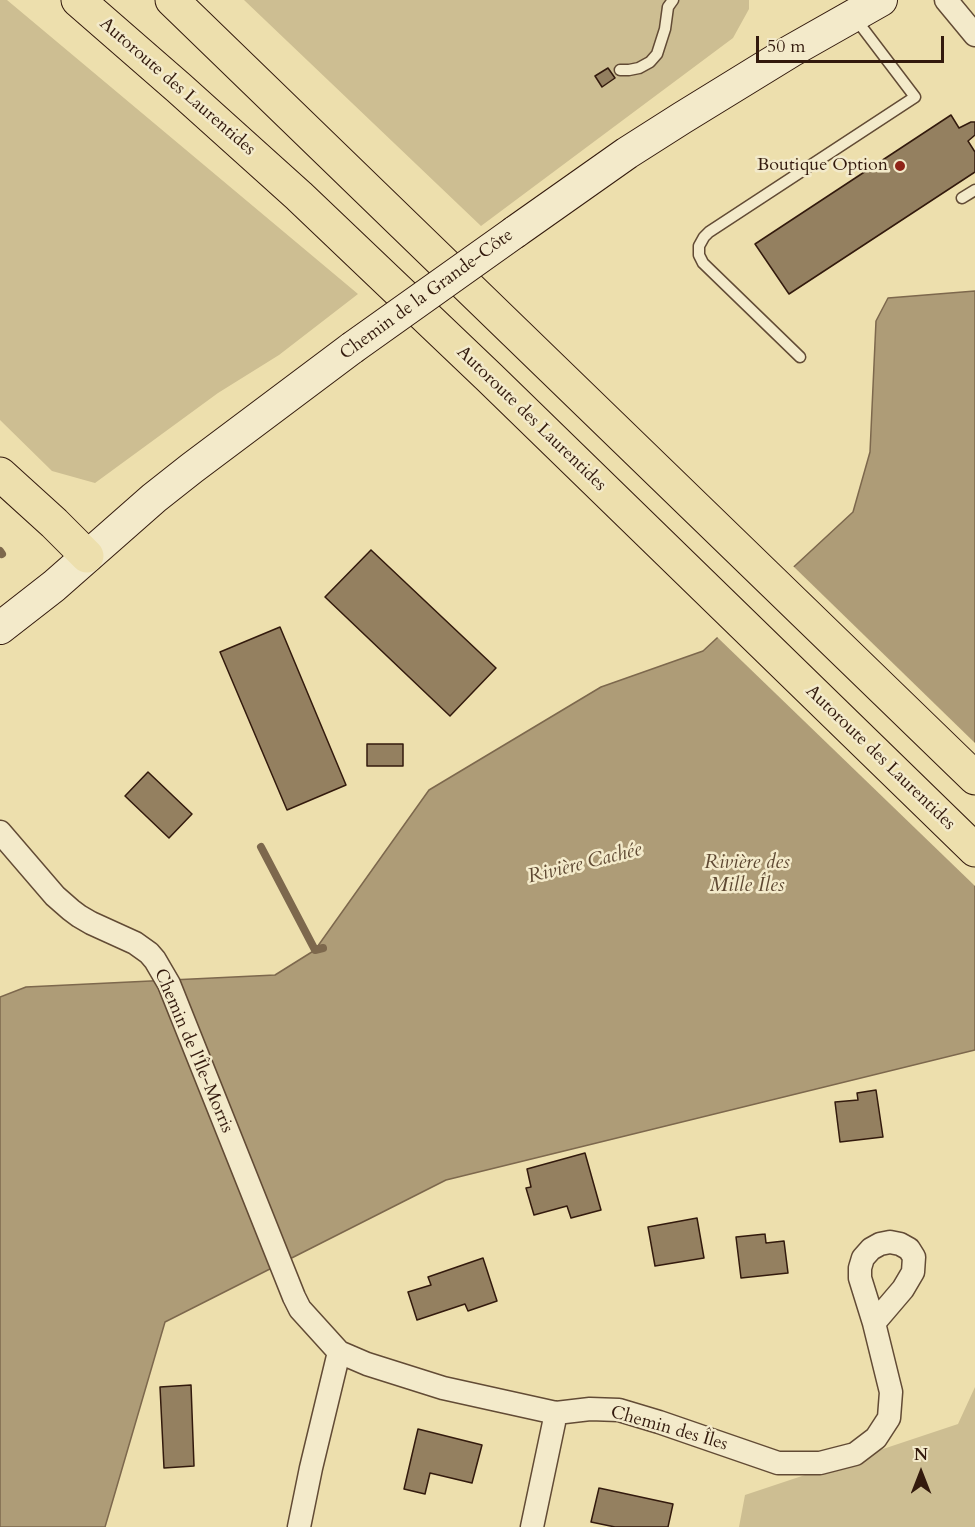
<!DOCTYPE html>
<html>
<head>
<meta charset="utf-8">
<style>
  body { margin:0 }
  #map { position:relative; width:975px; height:1527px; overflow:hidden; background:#eddfad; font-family:Cardo,serif }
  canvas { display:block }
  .north { position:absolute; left:891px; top:1443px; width:60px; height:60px; -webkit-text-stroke:4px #f3eaca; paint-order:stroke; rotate:0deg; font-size:16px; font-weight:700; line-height:24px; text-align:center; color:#331a0d }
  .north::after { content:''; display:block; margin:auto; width:21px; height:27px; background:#331a0d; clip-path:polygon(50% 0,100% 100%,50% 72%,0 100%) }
  .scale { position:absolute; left:756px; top:36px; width:188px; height:27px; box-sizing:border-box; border:3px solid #331a0d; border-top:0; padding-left:8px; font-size:18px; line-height:21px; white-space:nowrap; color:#331a0d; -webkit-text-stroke:4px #f3eaca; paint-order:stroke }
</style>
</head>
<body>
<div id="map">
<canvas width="975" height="1527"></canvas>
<div class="north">N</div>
<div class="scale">50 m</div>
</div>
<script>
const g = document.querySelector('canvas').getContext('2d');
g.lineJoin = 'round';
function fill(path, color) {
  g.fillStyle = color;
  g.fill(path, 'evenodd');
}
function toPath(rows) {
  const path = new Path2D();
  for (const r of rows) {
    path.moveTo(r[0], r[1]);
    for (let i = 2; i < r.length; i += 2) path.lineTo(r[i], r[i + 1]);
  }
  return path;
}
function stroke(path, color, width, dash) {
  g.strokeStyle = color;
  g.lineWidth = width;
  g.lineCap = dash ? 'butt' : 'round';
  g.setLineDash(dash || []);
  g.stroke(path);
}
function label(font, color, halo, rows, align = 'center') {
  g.font = font + ' Cardo,serif';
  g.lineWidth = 5;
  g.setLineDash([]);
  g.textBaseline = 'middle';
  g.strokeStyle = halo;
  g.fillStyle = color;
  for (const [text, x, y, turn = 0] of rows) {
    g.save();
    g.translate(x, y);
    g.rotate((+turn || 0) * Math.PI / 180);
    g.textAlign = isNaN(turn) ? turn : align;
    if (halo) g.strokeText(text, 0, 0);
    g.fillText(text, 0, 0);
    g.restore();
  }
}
const green = toPath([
  [0,0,7,0,358,294,279,355,218,393,95,483,52,471,0,420],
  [244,0,749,0,749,9,733,38,481,226],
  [975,1387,975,1527,739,1527,745,1495,958,1424]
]);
const water = toPath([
  [975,291,975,1050,446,1180,165,1322,105,1527,0,1527,0,997,26,987,275,975,315,950,429,790,601,687,703,651,853,512,870,452,876,321,888,298,975,291]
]);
const pier = toPath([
  [792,565,975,743,975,886,716,636]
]);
const stream = toPath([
  [0,551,2,554],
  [261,847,315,950,323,948]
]);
const building = toPath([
  [608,68,615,78,602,87,595,76,608,68],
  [951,115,959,128,971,122,975,122,975,135,968,141,975,152,975,172,789,294,755,244,951,115],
  [371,550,496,668,450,716,325,597,371,550],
  [280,627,346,785,287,810,220,652,280,627],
  [367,744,403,744,403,766,367,766,367,744],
  [148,772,192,814,169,838,125,796,148,772],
  [876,1090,883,1137,840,1142,835,1102,858,1100,857,1093,876,1090],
  [585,1153,601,1210,571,1218,567,1206,534,1215,526,1188,531,1187,527,1169,585,1153],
  [697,1218,704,1258,655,1266,648,1227,697,1218],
  [765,1234,766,1243,784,1241,788,1273,741,1278,736,1237,765,1234],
  [483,1258,497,1301,468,1311,465,1304,417,1320,408,1292,431,1285,428,1277,483,1258],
  [191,1385,194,1466,164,1468,160,1387,191,1385],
  [418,1429,482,1445,472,1483,430,1473,425,1494,404,1489,418,1429],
  [599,1488,673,1504,668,1527,615,1527,591,1522,599,1488]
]);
const lane = toPath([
  [620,70,629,70,639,68,650,62,657,54,665,29,668,7,673,0],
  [962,198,975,190],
  [800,357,703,263,699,255,699,246,704,237,709,232,915,97,855,18]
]);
const street = toPath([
  [946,0,975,35],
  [0,832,55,896,71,910,79,916,91,923,135,943,149,953,155,960,169,984,294,1297,300,1309,339,1352,367,1364,443,1388,556,1413,590,1409,619,1410,659,1422,778,1463,820,1463,855,1454,876,1438,889,1418,891,1392,874,1323,860,1278,860,1268,863,1258,871,1249,880,1244,890,1242,900,1244,909,1249,914,1257,913,1272,903,1289,874,1323],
  [299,1527,311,1468,339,1352],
  [532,1527,556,1413]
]);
const secondary = toPath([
  [515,232,627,153,682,118,791,51,881,0],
  [0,628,54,586,154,498,192,468,352,348]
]);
const highway = toPath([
  [78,0,179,88,299,196,490,378,975,850],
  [172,0,975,778],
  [0,474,54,523,87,556]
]);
const secondaryBridge = toPath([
  [352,348,515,232]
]);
const markers = [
  [900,166,6,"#8f2418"]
];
const streetNames = [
  ["Autoroute des Laurentides",177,87,41],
  ["Chemin de la Grande-Côte",427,295,-36],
  ["Autoroute des Laurentides",531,419,44],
  ["Autoroute des Laurentides",880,758,44],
  ["Chemin de l'Île-Morris",193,1051,67],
  ["Chemin des Îles",669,1429,16]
];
const poiNames = [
  ["Boutique Option",888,166]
];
const waterNames = [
  ["Rivière des",747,863],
  ["Mille Îles",747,886],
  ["Rivière Cachée",585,864,-14]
];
fill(green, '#cdbe92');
fill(water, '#ae9c77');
stroke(water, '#7d684d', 1.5);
fill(pier, '#eddfad');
stroke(stream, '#7d684d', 8);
fill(building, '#948060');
stroke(building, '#331a0d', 1.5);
stroke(lane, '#624b35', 13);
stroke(street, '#624b35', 25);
stroke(secondary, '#331a0d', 34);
stroke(highway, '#331a0d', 35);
stroke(lane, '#f3eaca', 10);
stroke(street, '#f3eaca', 22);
stroke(secondary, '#f3eaca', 32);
stroke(highway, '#eddfad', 33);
stroke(secondaryBridge, '#331a0d', 34, []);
stroke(secondaryBridge, '#f3eaca', 32);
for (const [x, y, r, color] of markers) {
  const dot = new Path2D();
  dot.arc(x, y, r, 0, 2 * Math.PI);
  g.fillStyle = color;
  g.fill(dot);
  stroke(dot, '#f3eaca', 2);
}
label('18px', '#331a0d', '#f3eaca', streetNames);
label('18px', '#331a0d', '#f3eaca', poiNames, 'right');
label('italic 20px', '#5e4832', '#f3eaca', waterNames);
</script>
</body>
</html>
